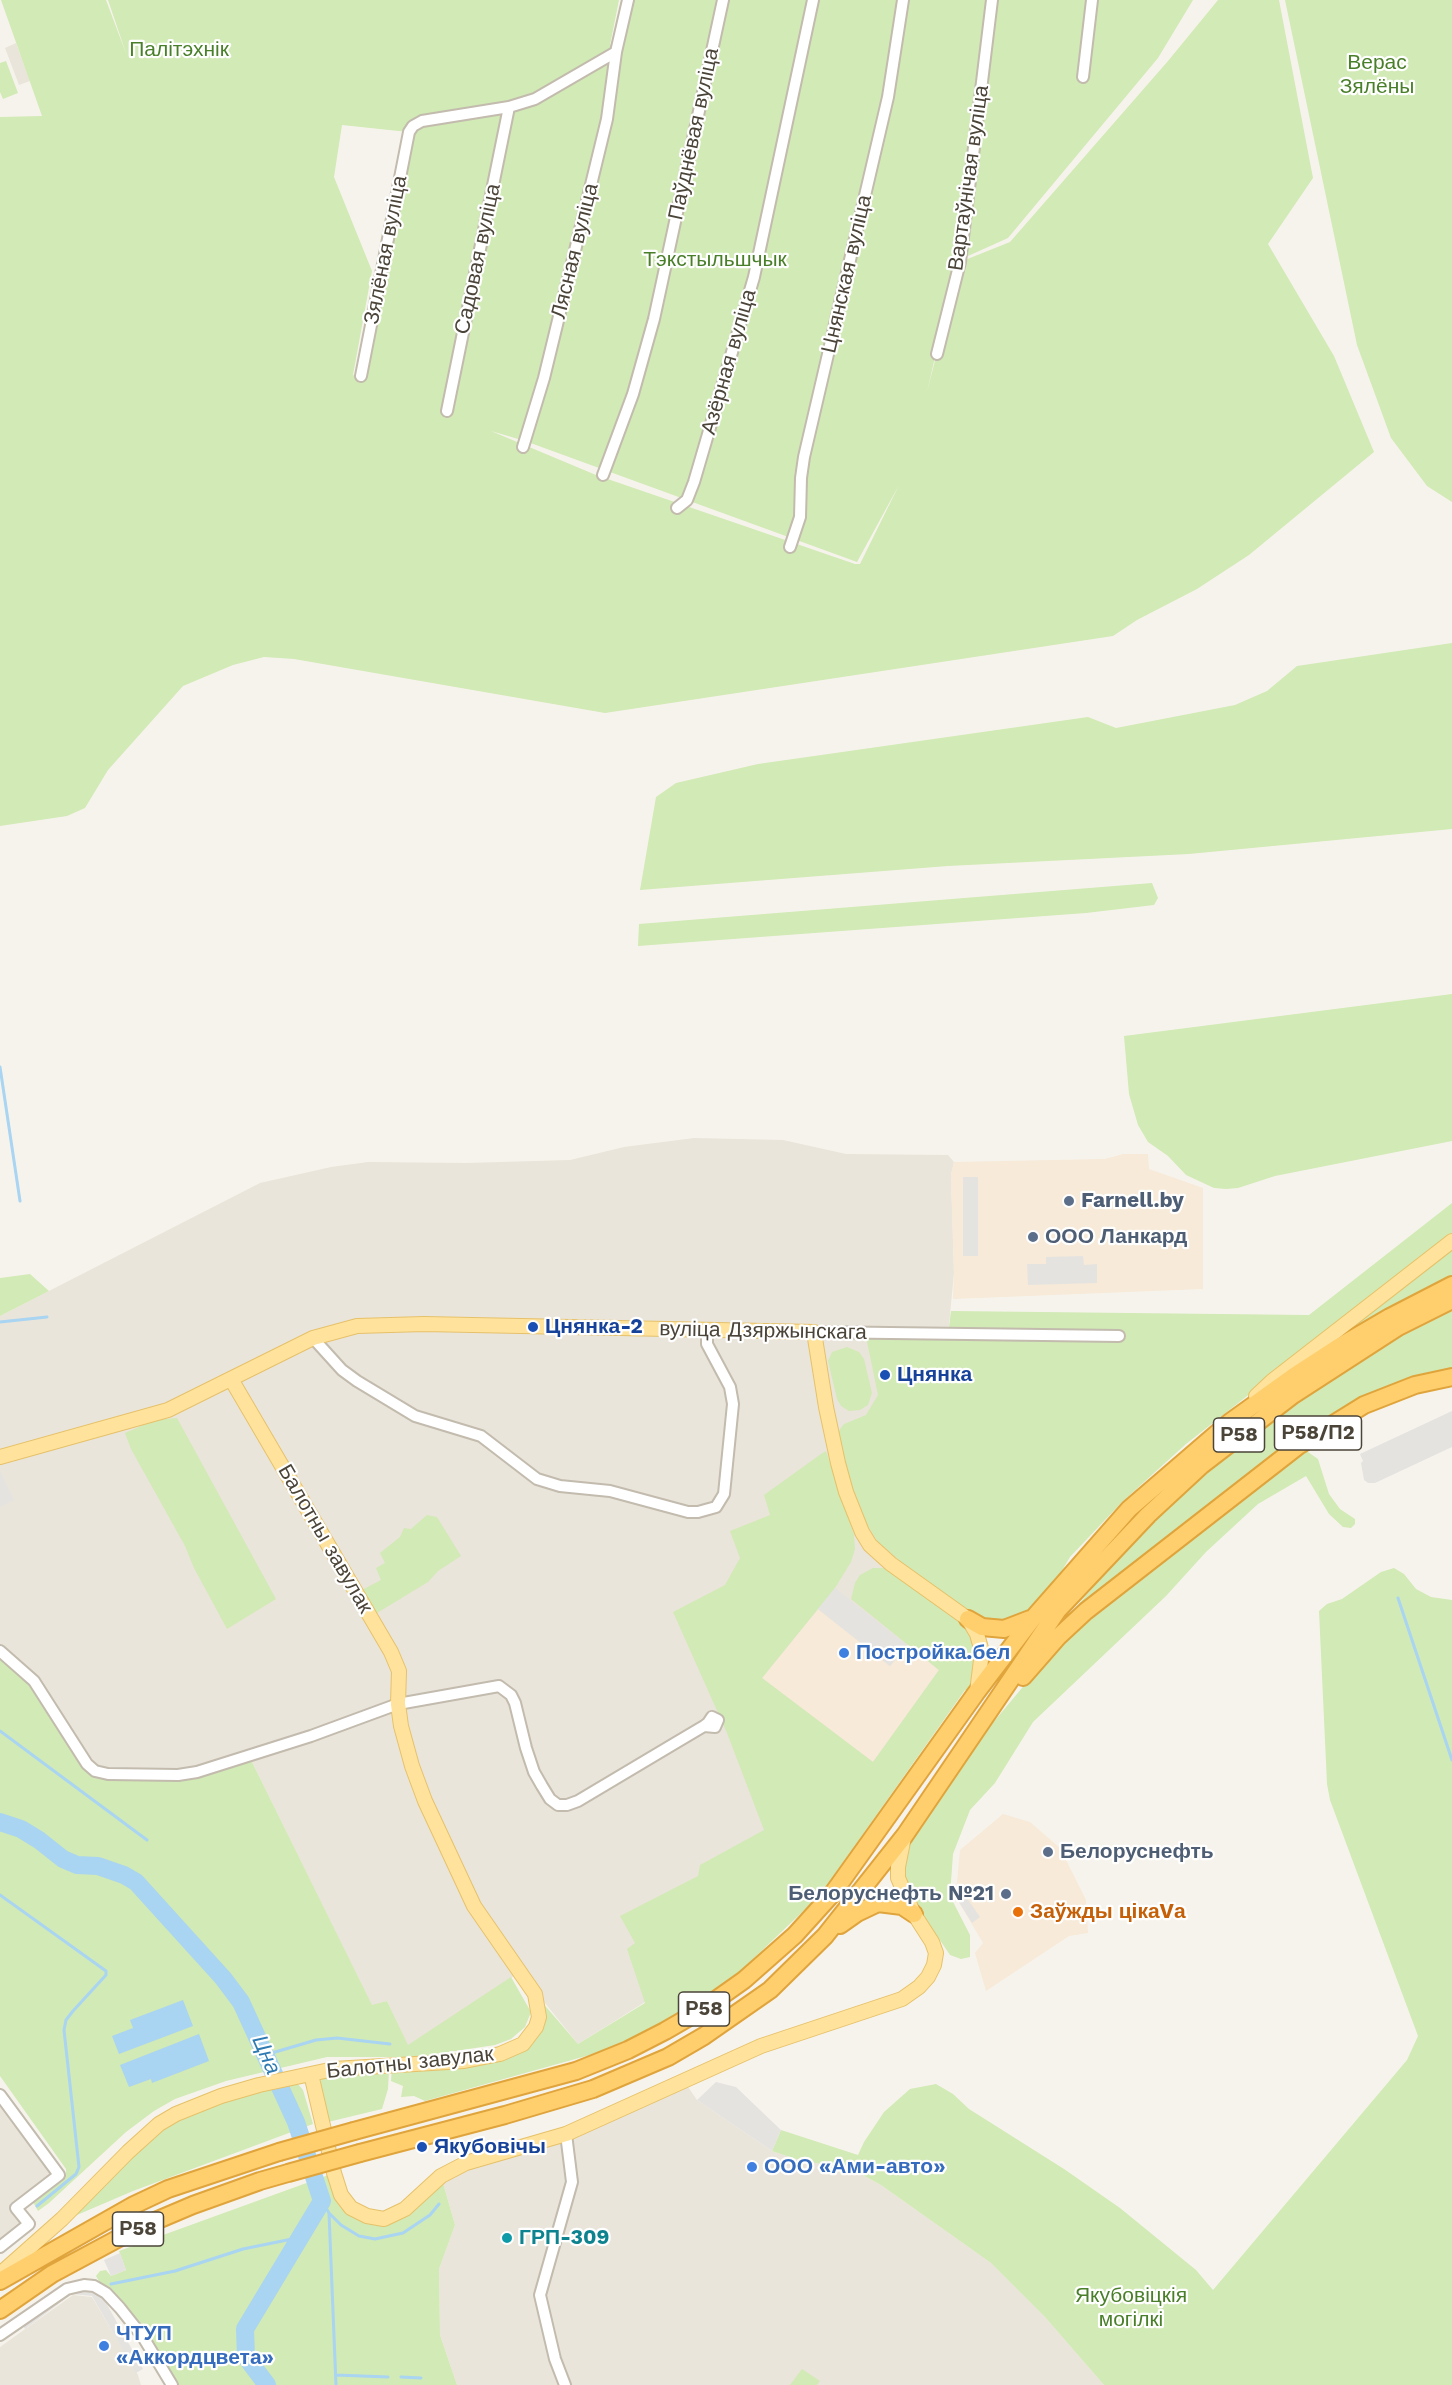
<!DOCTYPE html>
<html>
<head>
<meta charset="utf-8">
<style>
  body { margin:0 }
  canvas { display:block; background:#f6f3ec }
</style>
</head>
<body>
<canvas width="1452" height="2385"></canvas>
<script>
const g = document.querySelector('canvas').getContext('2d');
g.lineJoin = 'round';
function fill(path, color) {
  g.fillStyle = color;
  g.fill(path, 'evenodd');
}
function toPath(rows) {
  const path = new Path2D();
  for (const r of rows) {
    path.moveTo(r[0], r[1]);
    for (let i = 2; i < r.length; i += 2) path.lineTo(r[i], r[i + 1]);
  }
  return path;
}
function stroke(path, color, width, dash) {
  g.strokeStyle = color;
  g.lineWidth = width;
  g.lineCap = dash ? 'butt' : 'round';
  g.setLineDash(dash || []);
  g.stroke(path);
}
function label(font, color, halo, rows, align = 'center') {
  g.font = font + ' "Work Sans",sans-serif';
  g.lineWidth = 4.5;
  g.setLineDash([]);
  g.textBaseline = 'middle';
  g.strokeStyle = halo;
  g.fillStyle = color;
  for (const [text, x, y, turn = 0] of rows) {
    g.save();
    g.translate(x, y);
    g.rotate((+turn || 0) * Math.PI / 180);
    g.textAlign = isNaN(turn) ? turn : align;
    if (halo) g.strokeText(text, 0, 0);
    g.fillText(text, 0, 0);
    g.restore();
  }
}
const residential = toPath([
  [16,43,30,81,19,85,5,48],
  [694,1138,783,1140,846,1154,948,1155,954,1162,951,1175,954,1273,948,1335,970,1619,919,1716,645,2002,578,2044,520,1972,408,2046,387,2001,372,2006,249,1756,197,1772,95,1771,0,1651,0,1316,260,1183,331,1167,368,1162,467,1163,570,1160,624,1147],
  [684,2081,697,2100,772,2151,796,2159,855,2171,881,2185,991,2263,1045,2317,1104,2385,457,2385,440,2335,439,2269,455,2225,441,2176,566,2134],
  [0,2102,53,2174,9,2207,22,2223,0,2241],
  [73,2295,92,2297,138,2375,141,2385,0,2385,0,2347]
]);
const commercial = toPath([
  [1123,1154,1148,1154,1149,1169,1203,1188,1203,1289,953,1299,954,1273,951,1175,954,1162,1105,1159],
  [818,1609,890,1666,907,1645,939,1670,873,1762,762,1678],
  [1003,1814,1030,1822,1060,1848,1086,1900,1088,1933,1069,1936,986,1991,975,1953,983,1943,957,1899,956,1893,960,1850]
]);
const green = toPath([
  [1,0,106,0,127,56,108,0,619,0,610,45,612,43,626,0,1193,0,1158,58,1008,238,957,261,927,392,960,262,1010,242,1168,61,1218,0,1279,0,1313,178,1268,244,1334,356,1374,452,1249,555,1197,589,1137,620,1113,636,605,713,294,659,264,657,233,665,183,686,108,770,85,808,67,816,0,826,0,117,42,116],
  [342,125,408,132,358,377,353,375,372,271,334,177],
  [491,431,525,441,857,562,899,485,860,564,855,564,596,475],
  [1285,0,1452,0,1452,502,1427,486,1391,438,1357,345],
  [6,61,18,93,3,99,0,92,0,63],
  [1452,643,1452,829,1189,854,948,866,640,890,656,797,676,783,758,764,1088,717,1116,728,1235,705,1267,691,1297,666],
  [1152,883,1158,898,1154,905,1086,913,638,946,639,924],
  [1452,994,1452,1141,1275,1176,1238,1188,1226,1189,1214,1188,1186,1175,1168,1156,1148,1142,1138,1125,1129,1094,1124,1036],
  [1452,1203,1452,1235,1186,1444,1122,1502,1070,1557,1034,1617,977,1634,976,1693,965,1690,819,1896,731,1980,682,2015,641,2036,604,2051,425,2101,414,2096,401,2097,403,2086,391,2081,392,2066,479,2059,530,2036,535,1994,578,2044,645,2003,627,1949,635,1943,620,1916,698,1876,700,1865,764,1830,727,1733,673,1612,725,1585,740,1558,730,1531,770,1515,764,1495,821,1454,826,1451,854,1535,855,1549,851,1562,835,1588,762,1678,873,1762,939,1670,851,1599,855,1583,860,1575,873,1568,884,1568,964,1616,878,1542,857,1509,837,1437,840,1429,844,1424,866,1415,878,1395,865,1332,948,1335,951,1311,1309,1315],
  [1452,1248,1452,1276,1416,1293,1335,1340],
  [30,1274,49,1291,0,1316,0,1278],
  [1452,1311,1452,1370,1406,1379,1352,1402,1279,1449,1176,1530,1142,1561,1066,1619,1130,1544,1197,1476,1287,1406,1364,1354],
  [847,1347,859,1352,864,1359,872,1393,868,1405,860,1410,849,1411,841,1406,837,1399,828,1361,832,1352],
  [177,1418,276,1599,227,1629,194,1568,185,1546,131,1449,125,1433,155,1420],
  [1301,1452,1308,1452,1318,1459,1329,1494,1340,1509,1355,1519,1355,1524,1351,1528,1343,1527,1329,1514,1306,1476,1258,1504,1206,1552,1166,1596,1033,1722,995,1783,970,1810,953,1854,950,1896,970,1935,970,1957,961,1959,950,1955,908,1893,903,1878,906,1843,981,1737,1052,1652,1095,1614],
  [427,1515,437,1517,461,1556,438,1571,428,1582,377,1613,372,1613,360,1591,381,1580,376,1568,385,1563,380,1553,400,1537,404,1528,411,1529],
  [1394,1568,1404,1574,1416,1589,1431,1597,1452,1600,1452,2385,1104,2385,1045,2317,991,2263,881,2185,855,2171,796,2159,772,2151,781,2130,858,2155,864,2142,884,2112,910,2089,936,2084,953,2094,969,2109,1064,2169,1120,2208,1196,2270,1213,2290,1407,2060,1418,2036,1330,1800,1327,1784,1319,1611,1327,1604,1342,1599,1381,1572],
  [0,1651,34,1681,95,1771,178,1775,249,1756,372,2005,387,2001,408,2045,511,1977,531,2012,525,2027,511,2039,495,2045,415,2057,327,2057,226,2081,175,2099,154,2111,126,2132,49,2203,38,2211,33,2202,66,2175,66,2169,0,2076],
  [389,2070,388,2089,382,2109,328,2122,319,2084,323,2077,331,2073],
  [296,2082,303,2090,313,2124,133,2191,70,2218,153,2136,180,2119,233,2099],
  [334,2173,341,2195,384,2219,441,2176,455,2225,439,2269,440,2335,457,2385,172,2385,106,2293,96,2276,100,2271,106,2270,111,2276,126,2270,119,2251],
  [802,2369,820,2381,817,2385,790,2385]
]);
const parking = toPath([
  [963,1177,978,1177,978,1256,963,1256],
  [1083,1256,1084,1265,1097,1264,1097,1283,1028,1285,1027,1264,1046,1264,1046,1257],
  [1452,1411,1452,1447,1375,1483,1368,1483,1364,1480,1361,1463,1363,1461,1360,1454],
  [0,1471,14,1500,0,1507],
  [835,1588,907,1645,890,1666,818,1609],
  [964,1894,980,1917,972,1923,957,1899],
  [716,2082,736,2087,781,2130,772,2151,697,2100],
  [120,2253,126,2270,111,2276,104,2260],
  [71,2291,100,2292,143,2369,136,2373,92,2296,72,2294,25,2329,21,2323]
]);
const water = toPath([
  [183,2000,193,2026,119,2054,112,2036,133,2028,130,2020],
  [199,2034,209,2061,152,2083,151,2079,129,2087,120,2065]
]);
const stream = toPath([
  [0,1067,20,1201],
  [0,1322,47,1317],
  [1398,1598,1452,1760],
  [0,1731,147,1840],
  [0,1895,106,1971,106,1975,73,2011,66,2020,64,2030,79,2167,76,2174,37,2206],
  [265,2055,316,2040,337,2038,390,2044],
  [322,2201,329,2213,336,2385],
  [329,2213,341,2225,359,2236,375,2239,403,2233,430,2215,439,2204],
  [111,2284,175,2271,243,2249,302,2237],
  [336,2375,388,2377],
  [401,2377,421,2378]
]);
const river = toPath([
  [0,1822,21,1829,39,1840,63,1859,77,1865,98,1866,124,1875,136,1882,223,1978,241,2002,296,2122,322,2201,245,2329,246,2357,267,2385]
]);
const minor = toPath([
  [1083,77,1092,0],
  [937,354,960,262,992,0],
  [361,376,409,132,413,126,422,121,509,107,535,99,616,52],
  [447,411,509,107],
  [523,447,544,378,607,119,616,52,628,0],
  [603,475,633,394,654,319,723,0],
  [677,508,687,500,694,482,754,277,813,0],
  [790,547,800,517,801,478,804,457,888,97,903,0],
  [814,1332,1119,1336],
  [313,1338,342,1370,357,1381,415,1416,481,1436,537,1479,560,1486,610,1491,688,1512,698,1512,716,1507,724,1494,733,1404,730,1387,707,1344,707,1329],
  [0,1651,34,1681,87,1764,95,1771,108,1774,178,1775,197,1772,311,1736,398,1704,499,1686,511,1695,515,1703,526,1748,534,1772,542,1786,550,1799,558,1805,567,1805,578,1801,677,1742,704,1726,708,1723,712,1717,718,1720,715,1727,704,1726],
  [0,2095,59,2175,16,2208,29,2224,0,2247],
  [0,2335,67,2289,84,2285,94,2286,106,2293,120,2308,143,2337,172,2385],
  [565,2385,555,2359,540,2295,572,2182,566,2134]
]);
const major = toPath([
  [1256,1396,1272,1381,1452,1241],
  [0,1457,168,1410,313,1338,357,1326,424,1324,814,1332,826,1407,838,1463,846,1492,862,1532,870,1545,891,1564,968,1619,977,1634,982,1652,977,1692],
  [311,2074,334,2173,341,2195,351,2208,367,2216,384,2219,405,2209,441,2176,466,2163,566,2134,761,2046,902,1999,919,1987,928,1977,934,1965,936,1953,932,1942,914,1914,898,1878,898,1867,904,1837],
  [0,2274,62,2219,128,2152,159,2124,176,2114,221,2096,259,2085,334,2069,464,2061,500,2054,523,2044,536,2027,539,2017,535,1994,474,1906,425,1801,412,1766,401,1726,398,1704,399,1671,391,1652,231,1379]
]);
const highway = toPath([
  [968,1619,982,1627,1004,1629,1030,1619],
  [1023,1677,1058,1637,1086,1611,1298,1446,1364,1405,1415,1385,1452,1377],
  [840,1925,857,1913,878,1903,902,1906,914,1914],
  [354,2131,576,2071,628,2050,665,2031,703,2009,744,1980,795,1935,833,1893,976,1693,1034,1617,1129,1509,1230,1422,1294,1376,1337,1348,1390,1317,1452,1285],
  [360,2153,505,2115,593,2089,668,2057,704,2036,770,1990,825,1936,905,1835,1058,1610,1148,1515,1202,1465,1293,1395,1398,1327,1452,1300],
  [0,2281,134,2205,168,2189,279,2152],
  [0,2310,52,2274,134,2230,193,2205,260,2181,288,2173]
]);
const highwayBridge = toPath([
  [279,2152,354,2131],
  [288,2173,360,2153]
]);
const markers = [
  [1069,1201,6,"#5c6f8a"],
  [1033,1237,6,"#5c6f8a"],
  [533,1327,6,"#1a4fb4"],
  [885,1375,6,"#1a4fb4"],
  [844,1653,6,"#3f7fe0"],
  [1048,1852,6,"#5c6f8a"],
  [1006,1894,6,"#5c6f8a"],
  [1018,1912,6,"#e8710a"],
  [422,2147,6,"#1a4fb4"],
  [752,2167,6,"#3f7fe0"],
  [507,2238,6,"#0f9aa8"],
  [104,2346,6,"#3f7fe0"]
];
const shields = [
  [1318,1433,87],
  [1239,1435,51],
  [704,2009,51],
  [138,2229,51]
];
const shieldNames = [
  ["Р58/П2",1318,1433],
  ["Р58",1239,1435],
  ["Р58",704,2009],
  ["Р58",138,2229]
];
const parkNames = [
  ["Палітэхнік",179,50],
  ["Верас",1377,63],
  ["Зялёны",1377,87],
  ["Тэкстыльшчык",715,260],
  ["Якубовіцкія",1131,2296],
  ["могілкі",1131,2320]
];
const streetNames = [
  ["Паўднёвая вуліца",694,134,-78],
  ["Вартаўнічая вуліца",969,178,-82],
  ["Зялёная вуліца",386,250,-79],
  ["Лясная вуліца",575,251,-76],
  ["Садовая вуліца",478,259,-78],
  ["Цнянская вуліца",847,274,-77],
  ["Азёрная вуліца",729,362,-74],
  ["вуліца Дзяржынскага",763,1331,1],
  ["Балотны завулак",325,1539,60],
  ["Балотны завулак",410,2063,-6]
];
const serviceNames = [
  ["Farnell.by",1081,1201],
  ["ООО Ланкард",1045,1237],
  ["Белоруснефть",1060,1852],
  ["Белоруснефть №21",994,1894,"right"]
];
const transitNames = [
  ["Цнянка-2",545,1327],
  ["Цнянка",897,1375],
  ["Якубовічы",434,2147]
];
const shopNames = [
  ["Постройка.бел",856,1653],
  ["ООО «Ами-авто»",764,2167],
  ["ЧТУП",116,2334],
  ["«Аккордцвета»",116,2358]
];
const foodNames = [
  ["Заўжды цікаVа",1030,1912]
];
const cultureNames = [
  ["ГРП-309",519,2238]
];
const waterNames = [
  ["Цна",266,2055,66]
];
fill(residential, '#eae5da');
fill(commercial, '#f7ead8');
fill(green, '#d2eab5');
fill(parking, '#e5e3e0');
fill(water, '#a9d4f2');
stroke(stream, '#a9d4f2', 3);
stroke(river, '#a9d4f2', 18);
stroke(minor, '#c2bbae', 14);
stroke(major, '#e6c16a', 16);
stroke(highway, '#e0a43c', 20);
stroke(minor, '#fff', 10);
stroke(major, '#ffe39c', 14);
stroke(highway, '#ffcf6e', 16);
stroke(highwayBridge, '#e0a43c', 20, []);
stroke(highwayBridge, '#ffcf6e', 16);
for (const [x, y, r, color] of markers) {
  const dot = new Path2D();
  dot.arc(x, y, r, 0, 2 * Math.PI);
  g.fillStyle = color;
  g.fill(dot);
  stroke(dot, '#fff', 2);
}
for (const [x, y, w] of shields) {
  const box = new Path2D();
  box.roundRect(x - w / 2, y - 17, w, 34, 4.5);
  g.fillStyle = '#fff';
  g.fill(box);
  stroke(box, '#4b4439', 1.5);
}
label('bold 20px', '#4b4439', null, shieldNames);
label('21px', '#4a7f2a', '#fff', parkNames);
label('21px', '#4b4439', '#fff', streetNames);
label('bold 21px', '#4e5e75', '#fff', serviceNames, 'left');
label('bold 21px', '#164399', '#fff', transitNames, 'left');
label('bold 21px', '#366cbe', '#fff', shopNames, 'left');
label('bold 21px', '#c56008', '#fff', foodNames, 'left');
label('bold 21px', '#0d838f', '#fff', cultureNames, 'left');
label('italic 22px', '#2e7ab2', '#fff', waterNames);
</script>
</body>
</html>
